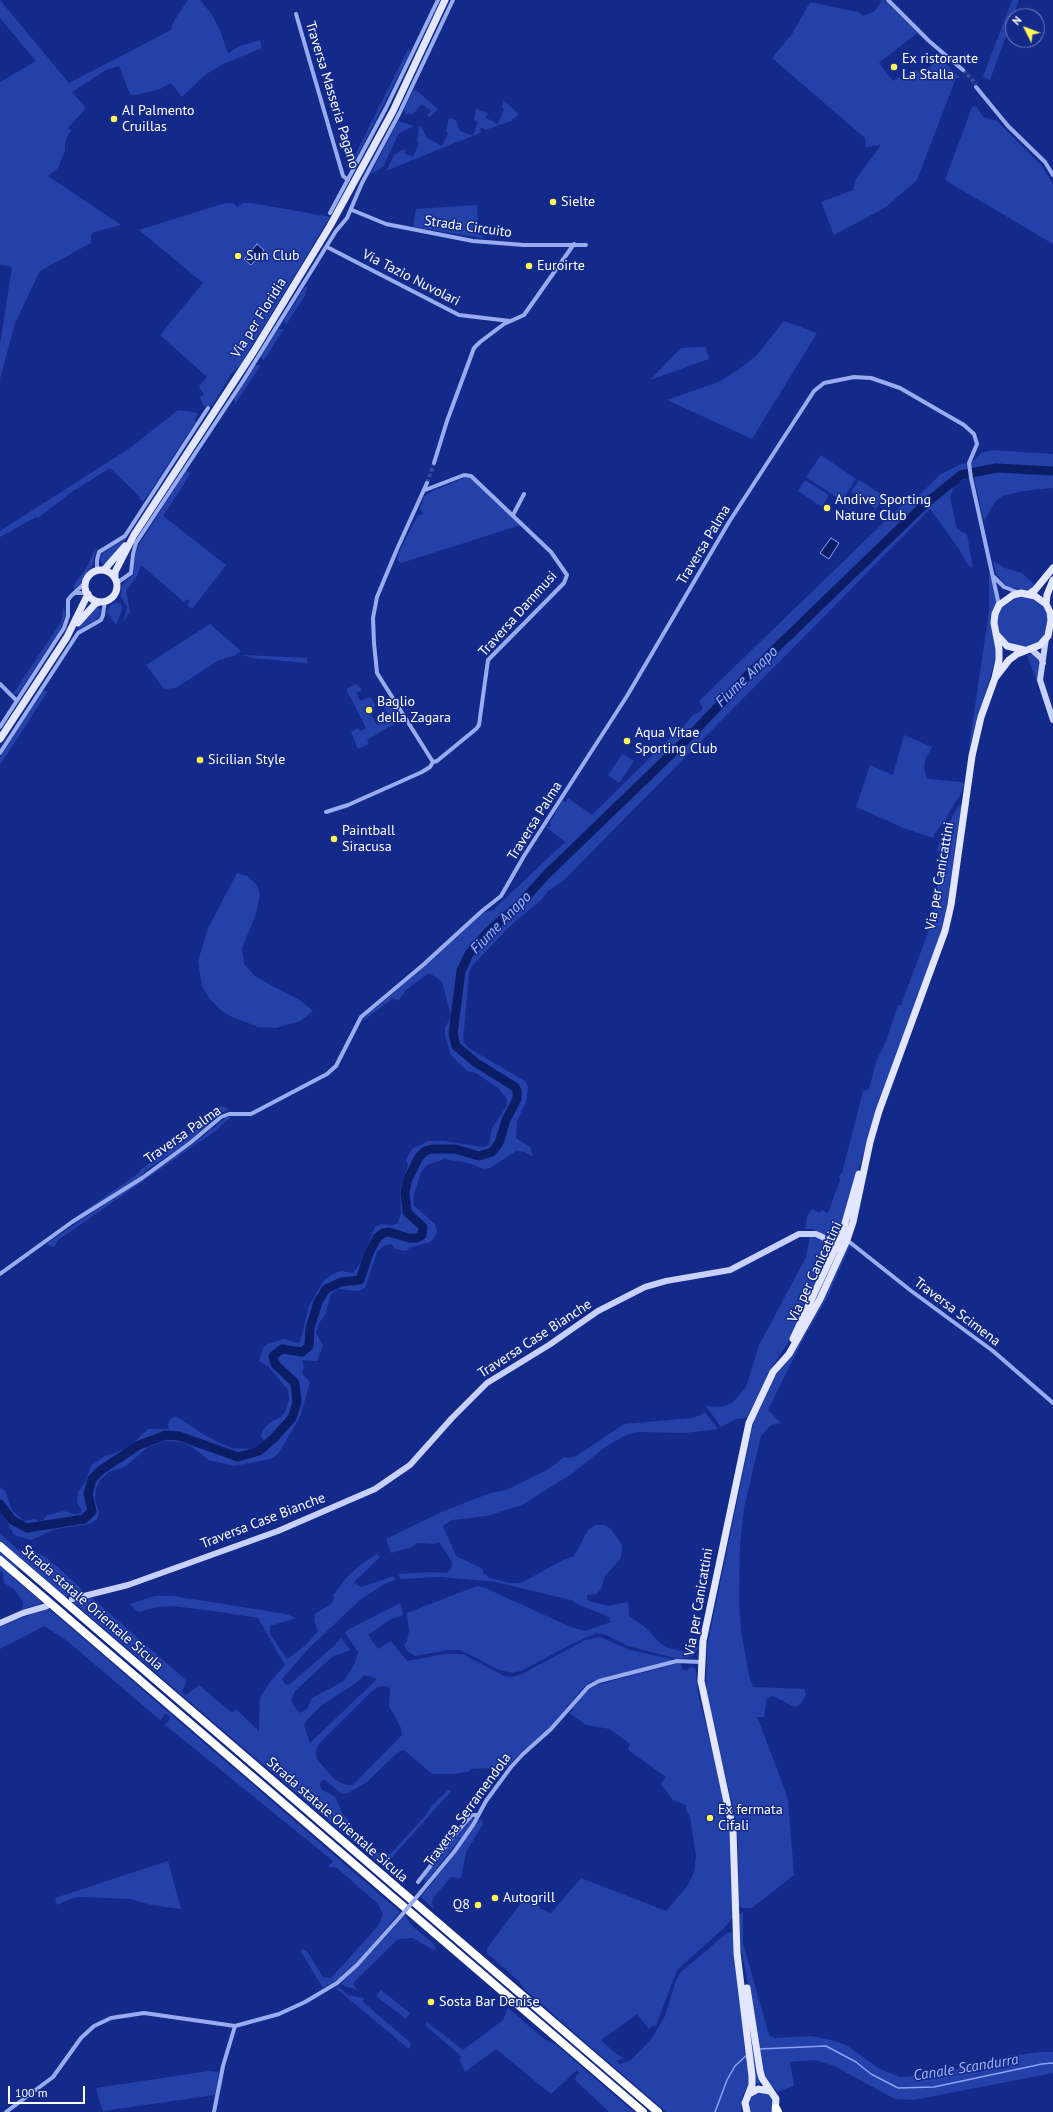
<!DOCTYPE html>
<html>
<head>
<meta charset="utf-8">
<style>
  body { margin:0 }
  #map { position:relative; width:1053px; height:2112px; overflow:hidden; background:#132a8a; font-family:"PT Sans",sans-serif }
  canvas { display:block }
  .north { position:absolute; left:1005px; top:8px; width:40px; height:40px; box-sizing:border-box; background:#132a8a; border:1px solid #717fb9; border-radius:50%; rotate:312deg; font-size:11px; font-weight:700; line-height:16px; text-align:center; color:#fff }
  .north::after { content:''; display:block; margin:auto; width:14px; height:18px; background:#fff658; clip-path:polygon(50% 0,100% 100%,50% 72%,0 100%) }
  .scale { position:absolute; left:8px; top:2086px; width:77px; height:18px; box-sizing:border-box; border:2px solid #fff; border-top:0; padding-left:5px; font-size:12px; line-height:14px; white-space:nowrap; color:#fff; -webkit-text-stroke:3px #132a8a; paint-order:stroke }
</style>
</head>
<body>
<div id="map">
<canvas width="1053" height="2112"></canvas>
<div class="north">N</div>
<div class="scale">100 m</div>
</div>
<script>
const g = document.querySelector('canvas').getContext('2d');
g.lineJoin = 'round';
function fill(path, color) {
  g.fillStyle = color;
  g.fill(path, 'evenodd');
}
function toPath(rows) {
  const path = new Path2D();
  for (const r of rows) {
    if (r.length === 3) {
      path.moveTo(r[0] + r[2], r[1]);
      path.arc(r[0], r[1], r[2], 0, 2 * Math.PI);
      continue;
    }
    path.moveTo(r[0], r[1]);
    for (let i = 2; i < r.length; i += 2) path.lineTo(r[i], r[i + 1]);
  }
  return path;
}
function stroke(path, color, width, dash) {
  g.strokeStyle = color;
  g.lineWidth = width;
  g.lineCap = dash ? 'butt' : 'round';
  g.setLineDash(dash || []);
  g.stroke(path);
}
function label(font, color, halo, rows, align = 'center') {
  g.font = font + ' "PT Sans",sans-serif';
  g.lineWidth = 3;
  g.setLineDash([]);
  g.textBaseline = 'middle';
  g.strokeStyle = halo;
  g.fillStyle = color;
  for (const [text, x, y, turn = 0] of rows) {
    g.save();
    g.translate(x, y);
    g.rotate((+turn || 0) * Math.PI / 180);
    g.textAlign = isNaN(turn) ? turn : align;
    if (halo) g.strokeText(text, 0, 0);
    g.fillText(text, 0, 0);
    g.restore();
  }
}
const green = toPath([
  [0,0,69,83,171,30,174,21,188,0,200,0,210,12,219,28,228,53,240,46,260,40,262,48,221,65,205,75,182,97,171,83,160,89,136,95,130,94,119,66,106,70,72,92,86,108,68,128,71,130,65,142,65,151,58,168,48,176,121,225,94,232,91,236,91,243,40,271,15,323,0,379,0,344,12,267,0,265,0,82,36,61,0,18],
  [882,0,884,0,917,33,879,63,893,81,899,77,902,80,915,70,922,74,940,58,960,78,956,78,917,180,886,207,834,235,821,202,853,190,856,179,881,145,866,147,865,138,772,58,792,34,810,2,858,12,863,16,875,11],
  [1012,0,1019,0,990,80,983,77],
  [409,47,410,53,350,170,349,167],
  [416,90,438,109,430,117,427,115,431,111,422,104,412,115,409,113,406,115,404,109,413,91],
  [503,100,519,114,511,121,485,130,482,127,479,130,482,132,458,142,454,142,452,144,386,171,394,155,400,151,406,149,404,153,413,157,419,143,417,142,419,126,421,126,427,138,442,146,448,133,446,132,449,118,456,120,460,131,473,136,478,122,474,120,476,109,488,113,486,118,498,124,504,109,502,108],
  [976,106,983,117,997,121,1042,166,1053,184,1053,244,945,180,972,107],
  [398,121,414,126,399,133,383,167,370,175],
  [225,203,234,203,237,207,243,203,252,203,330,217,241,364,230,376,212,406,203,406,200,397,204,395,199,386,207,377,160,335,203,283,139,230],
  [477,205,479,235,484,236,482,238,413,227,416,209],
  [305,287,308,287,305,292,306,294,286,325,284,320],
  [784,321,817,333,752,439,667,400,718,382,735,372,756,356],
  [278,329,284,329,263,361,261,356],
  [706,347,709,359,650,380,681,348],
  [255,365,261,365,235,404,234,398],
  [178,410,198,413,195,419,196,422,143,502,139,498,140,497,110,468,73,491,38,518,36,517,0,537,0,531,130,448],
  [991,450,1053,454,1053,488,1023,491,1002,496,994,503,984,522,974,477,958,482,953,488,950,498,957,529,967,534,973,568,968,565,959,549,930,509,563,881,548,891,541,900,511,925,472,966,469,973,463,1042,470,1049,525,1081,528,1087,526,1102,517,1121,516,1138,530,1147,533,1157,525,1152,516,1151,490,1168,484,1169,469,1163,444,1159,427,1165,421,1172,413,1197,414,1206,435,1224,437,1231,434,1238,430,1242,411,1247,406,1251,395,1249,391,1244,385,1245,377,1252,365,1288,358,1291,338,1289,331,1294,325,1315,319,1323,316,1333,323,1345,317,1361,302,1360,304,1367,302,1373,310,1382,300,1417,278,1454,271,1459,234,1466,209,1460,192,1447,181,1442,166,1441,148,1447,126,1466,109,1472,101,1479,96,1488,95,1500,99,1513,97,1519,90,1524,56,1529,31,1540,14,1535,0,1509,0,1487,5,1491,12,1510,24,1521,34,1519,39,1521,43,1520,47,1515,64,1511,75,1514,80,1513,82,1510,77,1503,78,1492,85,1483,91,1466,105,1456,128,1448,148,1429,169,1429,168,1424,171,1418,176,1417,182,1420,204,1435,231,1448,250,1449,259,1446,264,1441,261,1436,263,1430,269,1423,281,1417,285,1412,289,1399,288,1390,269,1367,259,1361,263,1348,268,1344,284,1339,297,1343,300,1342,309,1306,324,1280,333,1274,341,1271,353,1273,361,1262,375,1227,381,1224,393,1225,398,1223,401,1213,400,1190,408,1165,406,1159,413,1148,429,1141,444,1141,483,1147,489,1145,492,1128,506,1107,507,1099,498,1088,476,1073,467,1071,451,1055,445,1036,445,1028,451,1016,442,982,436,977,429,973,406,990,398,1001,393,998,363,1021,363,1019,425,966,484,912,493,910,565,842,546,827,551,826,550,822,563,800,566,802,568,798,592,815,667,741,674,732,683,727,693,715,701,711,703,708,699,701,909,498,918,496,941,474,961,464,972,462,981,453],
  [821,455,856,479,842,501,806,477],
  [186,471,191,473,163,516,226,565,192,609,187,605,190,601,187,599,184,602,141,565,137,576,126,591,130,611,123,623,127,607,121,597,121,590,123,584,134,574,135,554,138,546],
  [466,477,471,478,521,525,401,563,397,560,399,552,418,515,422,515,423,512,420,509,424,497,432,491],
  [805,480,829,495,822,507,798,491],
  [859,480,884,496,876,509,851,492],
  [127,538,105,565,102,564,100,560,102,553],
  [96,547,93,565,84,576,80,585,75,590,73,586,87,567],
  [993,561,1005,568,1022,573,1035,585,1031,589,1026,590,1008,587,996,574],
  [989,572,997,599,997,653,968,754,989,611],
  [1022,622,26],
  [115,602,121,604,122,610,116,625,107,612,110,606],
  [63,607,66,614,61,628,18,694,13,694,59,625,62,620],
  [97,607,101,610,99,618,75,632],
  [210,624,241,651,234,656,219,660,176,688,164,689,146,665],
  [1032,654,1039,660,1037,682,1027,655],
  [243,655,307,658,307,663,252,658],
  [356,684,362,690,356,693,360,701,370,697,375,704,374,708,369,710,377,725,390,718,384,707,392,704,401,720,367,740,369,744,358,749,351,732,358,728,360,731,366,728,346,689],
  [43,691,48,691,0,765,0,757],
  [904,735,932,747,925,760,924,768,927,779,961,782,964,784,960,796,954,804,945,821,934,834,934,838,906,829,856,807,870,765,893,775],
  [622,754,634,761,619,783,608,775],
  [962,804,948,903,941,933,876,1111,840,1232,834,1238,830,1237,812,1229,805,1229,807,1216,812,1209,820,1213,822,1210,828,1213,840,1180,839,1176,842,1173,863,1091,869,1089,876,1062,886,1041,898,1005,901,1005,932,922,942,854,937,851,940,840,958,806],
  [237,873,247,876,257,885,260,894,256,914,242,948,244,964,256,977,301,1001,313,1011,300,1021,276,1028,258,1027,230,1016,222,1011,209,998,202,986,198,961,208,928],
  [220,1106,230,1109,221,1113,188,1142,145,1171,141,1176,70,1221,139,1173,141,1169,175,1146,217,1111],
  [227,1117,231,1117,211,1134,58,1240,54,1247,46,1244,192,1145],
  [810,1236,827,1242,830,1247,829,1251,791,1338,769,1372,747,1418,736,1419,721,1427,706,1406,722,1407,733,1402,746,1387,759,1345,806,1257],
  [849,1245,853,1247,849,1248,827,1298,801,1343,768,1410,781,1423,771,1425,761,1436,744,1508,740,1546,739,1601,741,1632,750,1679,753,1687,804,1689,806,1695,801,1704,795,1707,773,1696,767,1698,764,1717,757,1717,779,1774,788,1800,794,1875,752,1908,743,1908,739,1906,738,1844,736,1820,706,1693,707,1647,754,1419,774,1377,792,1354],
  [704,1411,718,1429,685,1433,637,1432,626,1435,605,1447,573,1473,522,1505,487,1516,452,1520,443,1526,456,1556,483,1569,483,1573,490,1578,509,1583,521,1583,563,1560,574,1556,588,1530,595,1525,603,1525,610,1528,622,1545,621,1558,605,1576,601,1589,596,1594,587,1595,587,1599,589,1601,608,1606,628,1602,629,1616,644,1626,661,1644,669,1648,689,1653,700,1645,693,1656,678,1659,628,1646,606,1635,597,1633,574,1643,521,1671,511,1673,497,1669,461,1650,448,1650,415,1656,406,1650,404,1645,407,1641,409,1631,407,1613,477,1586,483,1587,573,1628,586,1631,611,1622,609,1617,577,1604,571,1600,496,1582,441,1577,400,1579,399,1574,431,1572,447,1573,452,1567,452,1562,439,1542,433,1544,418,1543,409,1548,391,1553,386,1539,439,1513,490,1493,506,1490,549,1469,564,1457,570,1458,578,1455,624,1424,693,1418,703,1414],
  [0,1533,17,1549,36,1552,46,1557,80,1587,83,1593,65,1597,19,1568,12,1577,43,1603,22,1609,23,1602,14,1589,4,1583,3,1573,0,1570],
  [377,1554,380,1557,353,1583,361,1587,394,1576,395,1580,384,1584,360,1600,309,1648,282,1679,286,1685,290,1684,335,1645,341,1638,350,1650,332,1657,295,1691,291,1701,299,1713,307,1709,312,1698,344,1681,355,1663,358,1652,346,1634,346,1631,400,1603,403,1615,389,1620,368,1635,378,1649,391,1641,407,1661,445,1654,463,1654,504,1676,512,1677,522,1674,585,1640,600,1637,630,1650,671,1659,671,1661,590,1682,581,1690,569,1705,566,1705,567,1708,549,1729,521,1752,507,1767,471,1769,468,1772,454,1774,432,1774,404,1750,398,1752,367,1782,348,1793,342,1794,325,1780,322,1780,320,1784,321,1789,335,1797,343,1814,352,1825,352,1832,372,1850,381,1854,389,1854,394,1850,425,1816,432,1806,448,1790,452,1790,387,1863,401,1875,398,1880,73,1602,91,1597,187,1681,182,1692,184,1694,186,1695,199,1685,232,1713,236,1709,259,1731,260,1698,269,1683,285,1665,258,1618,214,1611,172,1606,158,1607,138,1612,130,1604,155,1596,173,1596,286,1614,296,1618,270,1626,270,1634,287,1659,306,1645,318,1631,314,1621,315,1614,332,1603,334,1598,333,1595,347,1577,360,1565],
  [365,1675,377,1679,374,1682,310,1743,304,1725,307,1720,322,1705,353,1685],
  [386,1686,390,1688,389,1706,401,1728,402,1735,353,1785,346,1785,334,1779,316,1758,316,1750,319,1744,371,1692,378,1687],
  [48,1608,400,1912,361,1958,339,1979,323,1988,301,1952,301,1949,306,1950,323,1977,331,1978,378,1926,383,1914,378,1904,337,1868,328,1867,333,1861,164,1724,168,1722,170,1718,167,1714,165,1714,160,1720,66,1640,44,1626,0,1649,0,1626],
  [680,1663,683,1670,687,1670,692,1666,696,1670,698,1693,727,1810,724,1815,725,1819,729,1822,730,1833,733,1917,724,1928,677,1970,656,2026,652,2026,649,2029,637,2014,601,2040,615,2053,624,2058,616,2061,620,2064,631,2060,652,2038,665,2016,676,1980,681,1972,727,1933,733,1932,733,1952,740,1991,747,2008,751,1998,741,1949,739,1914,743,1912,743,1943,769,2035,775,2038,811,2036,832,2040,846,2045,880,2069,900,2077,938,2074,1009,2056,1041,2052,1053,2052,1053,2073,914,2100,895,2099,834,2066,815,2060,790,2062,794,2086,778,2092,767,2082,755,2084,750,2082,742,2097,741,2112,666,2112,524,1989,519,1981,487,1953,487,1948,528,1894,534,1899,541,1909,551,1913,581,1878,666,1911,688,1885,694,1872,696,1856,690,1817,686,1810,686,1805,673,1800,661,1784,666,1777,628,1750,630,1744,610,1729,586,1725,569,1713,574,1710,572,1708,585,1692,596,1685],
  [472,1818,474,1820,470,1827,424,1884,425,1876,438,1856],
  [482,1819,483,1824,466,1852,461,1878,451,1877,433,1898,432,1904,434,1909,421,1897,457,1851,478,1820],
  [168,1861,181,1909,151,1905,131,1899,79,1897,70,1899,57,1905,55,1898],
  [405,1915,412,1926,434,1944,436,1949,433,1950,413,1938,398,1939,353,1983,357,1990,344,1986,341,1983,359,1966],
  [337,1986,348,1995,364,1998,363,2002,411,2043,409,2049,337,1989],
  [381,1990,410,2013,406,2019,376,1996],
  [508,2008,544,2039,555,2044,634,2112,609,2112,574,2079,579,2073,577,2070,551,2094,496,2049,465,2072,459,2059,462,2057,425,2025,427,2022,463,2050,503,2020],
  [209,2071,219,2072,215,2095,103,2111,99,2100,96,2088],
  [757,2092,767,2093,770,2096,773,2102,771,2112,751,2112,749,2110,748,2103,751,2096]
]);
const water = toPath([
  [257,244,264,250,251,265,244,259,257,244],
  [831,538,839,543,829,559,820,553,831,538]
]);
const stream = toPath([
  [758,2049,826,2046,856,2062,871,2074,898,2088,934,2087,1042,2064,1053,2063],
  [715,2112,727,2080,735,2066,748,2054]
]);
const river = toPath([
  [0,1504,12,1520,27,1528,84,1519,92,1511,88,1494,92,1479,101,1470,139,1445,166,1435,179,1436,238,1457,259,1451,274,1438,292,1418,297,1402,295,1383,275,1364,273,1356,282,1349,302,1352,309,1346,310,1328,318,1302,326,1289,341,1282,360,1280,369,1253,377,1238,383,1233,389,1232,409,1238,417,1238,422,1235,423,1227,407,1212,405,1192,408,1179,419,1157,425,1151,432,1149,455,1149,479,1156,492,1152,499,1143,506,1120,517,1099,517,1091,515,1087,475,1062,456,1046,453,1034,461,971,469,954,489,931,519,905,546,875,692,734,746,677,925,504,961,475,996,468,1053,471]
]);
const streetTunnel = toPath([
  [963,70,976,84],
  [427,483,434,463]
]);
const street = toPath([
  [888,0,929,41,963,70],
  [296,14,343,176,348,180],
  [976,87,1008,126,1045,162,1053,175],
  [352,210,386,224,473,241,524,245,586,245],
  [330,213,386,108,438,0],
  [327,247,459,315,510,321],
  [434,463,447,421,474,348,480,342,504,324,524,315,574,244],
  [425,490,464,475,471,476,551,552,567,575,564,583,488,660,479,725,476,729,437,761,433,762,377,673,374,643,373,618,377,597,397,549,427,483],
  [513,515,524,494],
  [97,570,97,560,99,552,125,536,208,408],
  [994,577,1004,587,1017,592],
  [117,583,131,573,133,554,136,543,243,381,336,231,347,218,362,183,399,114,453,0],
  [75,593,87,593],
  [0,684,17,701],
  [0,727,64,628,68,616,68,600,71,596,85,583],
  [0,753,78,633,101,620,103,615,105,601],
  [326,812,348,805,422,772,430,767,433,762],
  [847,1240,910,1290,993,1351,1053,1403],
  [0,1274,72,1222,142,1178,190,1143,221,1117,229,1114,251,1114,327,1074,336,1066,361,1017,423,965,482,911,501,896,524,856,627,696,729,522,814,391,824,383,854,377,871,378,900,388,964,425,974,434,977,444,969,463,971,478,999,605],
  [418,1882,456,1833,472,1815,478,1815],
  [420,1893,454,1852,473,1825,486,1801,511,1767,523,1754,551,1729,588,1687,599,1681,677,1661,701,1662],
  [6,2112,53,2077,81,2038,94,2026,111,2018,144,2013,235,2026,279,2014,305,2002,337,1983,357,1965,400,1917],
  [214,2112,223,2066,235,2026]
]);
const secondary = toPath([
  [1046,638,1040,680,1053,720],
  [1031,649,1041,658,1043,663],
  [72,1599,128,1585,278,1531,375,1489,410,1465,452,1418,487,1383,549,1345,598,1311,645,1287,666,1281,730,1270,799,1234,816,1234,837,1244,839,1249],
  [0,1623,23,1613,47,1606]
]);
const primary = toPath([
  [101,586,16],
  [104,570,125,546],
  [115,577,115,572,134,535,254,351,330,226,393,111,445,0],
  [1029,594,1035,590,1053,568],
  [1046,604,1047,595,1053,580],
  [78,623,95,604,99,602],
  [998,636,1007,646,1024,650],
  [0,739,67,637,88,594],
  [793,1339,842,1234,859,1174],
  [747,1988,760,2071,762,2078,776,2099,775,2112],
  [749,2094,758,2089,770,2091],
  [747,2112,745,2103,752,2085,752,2076,737,1953,733,1830,701,1681,703,1641,749,1423,773,1372,789,1354,820,1299,847,1240,853,1222,870,1142,879,1111,945,931,951,905,972,756,981,717,995,678,999,660,999,649,994,623,995,614,999,605,1013,595,1021,593,1035,596,1046,604,1050,612,1051,620,1048,636,1040,645,1017,654,1009,660,995,678]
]);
const highway = toPath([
  [0,1546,658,2112],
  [0,1560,643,2112],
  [776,2108,778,2112]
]);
const streetBridge = toPath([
  [400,1917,420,1893]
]);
const markers = [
  [894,67,4,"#fff658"],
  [114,119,4,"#fff658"],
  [553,202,4,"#fff658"],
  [238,256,4,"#fff658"],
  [529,266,4,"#fff658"],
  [827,508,4,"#fff658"],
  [369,710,4,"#fff658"],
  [627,741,4,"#fff658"],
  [200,760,4,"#fff658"],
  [334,839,4,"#fff658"],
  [710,1818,4,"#fff658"],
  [495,1898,4,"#fff658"],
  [478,1905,4,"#fff658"],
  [431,2002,4,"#fff658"]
];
const poiNames = [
  ["Ex ristorante",902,59],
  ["La Stalla",902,75],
  ["Al Palmento",122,111],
  ["Cruillas",122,127],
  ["Sielte",561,202],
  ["Sun Club",246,256],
  ["Euroirte",537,266],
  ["Andive Sporting",835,500],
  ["Nature Club",835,516],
  ["Baglio",377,702],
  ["della Zagara",377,718],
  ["Aqua Vitae",635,733],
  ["Sporting Club",635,749],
  ["Sicilian Style",208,760],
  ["Paintball",342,831],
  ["Siracusa",342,847],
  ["Ex fermata",718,1810],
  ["Cifali",718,1826],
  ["Autogrill",503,1898],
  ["Q8",470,1905,"right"],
  ["Sosta Bar Denise",439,2002]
];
const streetNames = [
  ["Traversa Masseria Pagano",332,95,73],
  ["Strada Circuito",468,227,8],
  ["Via Tazio Nuvolari",411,278,27],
  ["Via per Floridia",259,318,-58],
  ["Traversa Palma",704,545,-59],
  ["Traversa Dammusi",518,614,-48],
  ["Traversa Palma",535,821,-58],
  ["Via per Canicattini",940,876,-80],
  ["Traversa Palma",183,1135,-35],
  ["Via per Canicattini",815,1272,-65],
  ["Traversa Scimena",957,1312,37],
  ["Traversa Case Bianche",535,1339,-33],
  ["Traversa Case Bianche",263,1521,-21],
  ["Via per Canicattini",699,1602,-80],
  ["Strada statale Orientale Sicula",92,1608,41],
  ["Traversa Serramendola",468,1810,-54],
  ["Strada statale Orientale Sicula",337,1820,41]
];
const waterNames = [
  ["Fiume Anapo",747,677,-44],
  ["Fiume Anapo",501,923,-46],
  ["Canale Scandurra",966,2068,-9]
];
fill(green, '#2441a9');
fill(water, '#0b1d66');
stroke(water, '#8ba3f4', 1);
stroke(stream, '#8ba3f4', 1.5);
stroke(river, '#0b1d66', 9);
stroke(streetTunnel, '#364a9c', 4, [4, 2]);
stroke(street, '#99acf0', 4);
stroke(secondary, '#c7d1fb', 6);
stroke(primary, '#e2e7ff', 7);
stroke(highway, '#fff', 8);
stroke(streetBridge, '#99acf0', 4);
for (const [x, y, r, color] of markers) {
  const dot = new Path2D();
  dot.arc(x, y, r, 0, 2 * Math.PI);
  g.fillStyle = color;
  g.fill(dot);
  stroke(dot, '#132a8a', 1.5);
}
label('14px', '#fff', '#132a8a', poiNames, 'left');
label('14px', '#fff', '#132a8a', streetNames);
label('italic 15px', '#a5b7f8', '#132a8a', waterNames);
</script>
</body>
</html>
